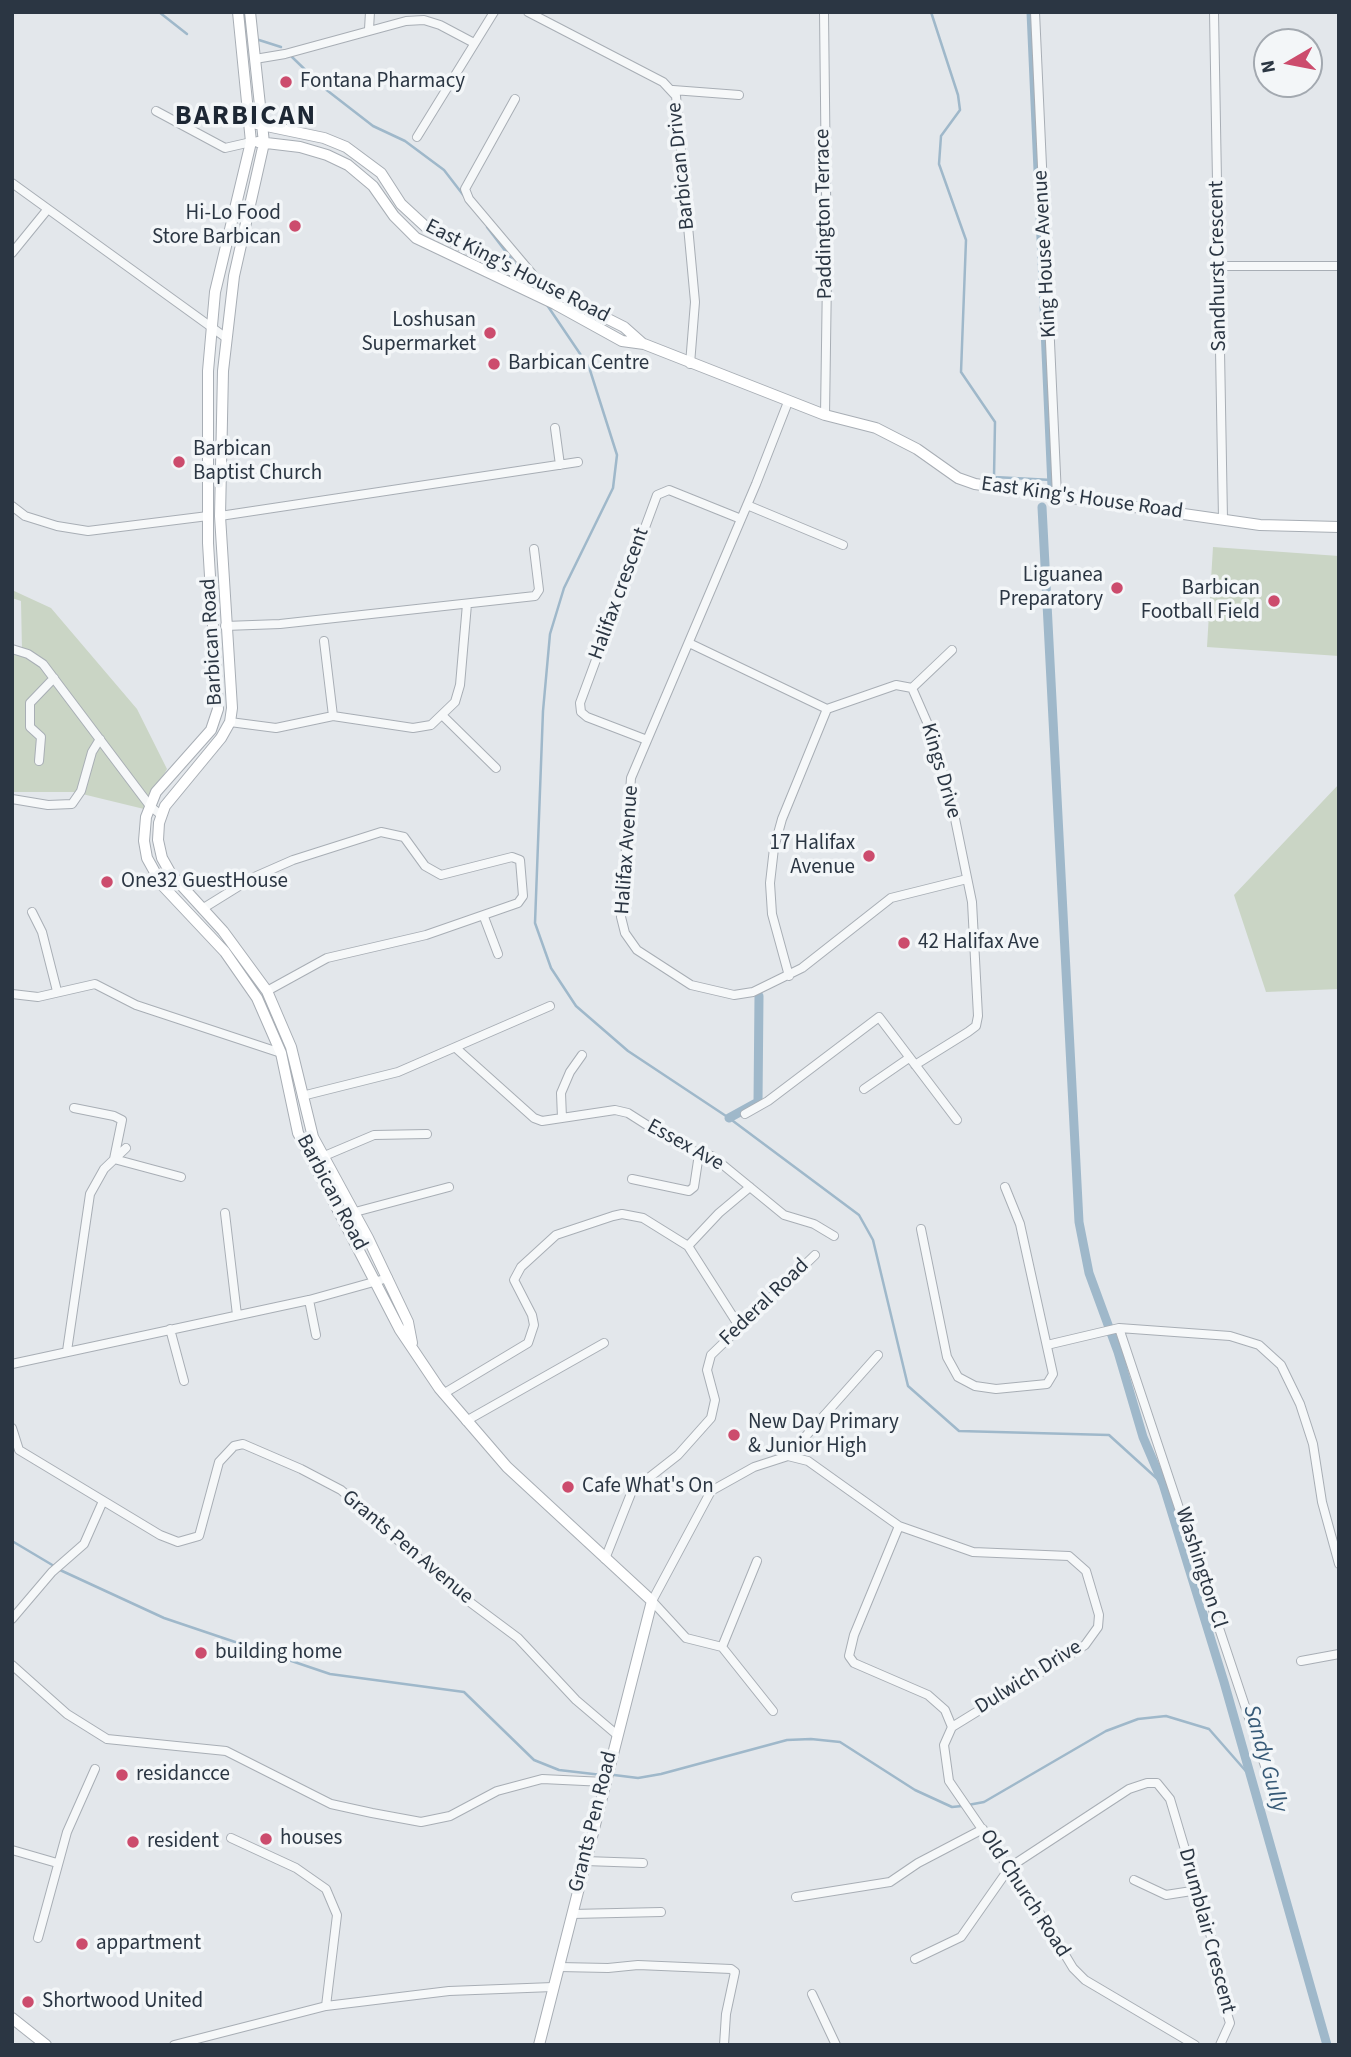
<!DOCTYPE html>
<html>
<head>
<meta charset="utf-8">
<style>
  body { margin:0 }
  #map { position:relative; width:1351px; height:2057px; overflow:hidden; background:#e3e7eb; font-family:"Source Sans 3",sans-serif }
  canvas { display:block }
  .frame { position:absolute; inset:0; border:14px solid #2b3643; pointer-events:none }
  .north { position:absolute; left:1253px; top:28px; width:70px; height:70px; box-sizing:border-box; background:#f3f6f8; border:2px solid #a3a9b0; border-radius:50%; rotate:260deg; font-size:19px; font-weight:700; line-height:28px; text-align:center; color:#2b3643 }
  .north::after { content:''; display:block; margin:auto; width:24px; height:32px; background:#cc4c6d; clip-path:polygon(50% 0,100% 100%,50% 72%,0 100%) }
</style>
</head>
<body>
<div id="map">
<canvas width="1351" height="2057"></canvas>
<div class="frame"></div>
<div class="north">N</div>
</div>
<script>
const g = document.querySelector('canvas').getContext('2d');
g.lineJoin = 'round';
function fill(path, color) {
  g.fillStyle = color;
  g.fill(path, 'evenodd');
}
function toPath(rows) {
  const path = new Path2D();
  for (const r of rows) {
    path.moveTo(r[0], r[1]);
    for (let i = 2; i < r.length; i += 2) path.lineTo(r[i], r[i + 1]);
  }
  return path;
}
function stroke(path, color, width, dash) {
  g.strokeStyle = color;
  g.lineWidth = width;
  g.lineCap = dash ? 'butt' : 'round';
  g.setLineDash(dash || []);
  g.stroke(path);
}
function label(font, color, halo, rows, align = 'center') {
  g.font = font + ' "Source Sans 3",sans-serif';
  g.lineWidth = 7;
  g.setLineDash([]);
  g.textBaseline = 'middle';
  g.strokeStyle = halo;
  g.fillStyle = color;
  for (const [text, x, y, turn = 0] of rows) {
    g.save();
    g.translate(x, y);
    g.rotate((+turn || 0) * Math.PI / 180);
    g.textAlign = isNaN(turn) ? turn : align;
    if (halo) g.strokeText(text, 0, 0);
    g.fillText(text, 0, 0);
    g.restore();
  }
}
const green = toPath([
  [1213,547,1339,556,1339,656,1207,647],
  [12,590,51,608,137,709,167,769,144,809,74,792,12,792,12,650,22,650,21,601,12,598],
  [1339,784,1339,989,1266,992,1234,895]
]);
const stream = toPath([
  [159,12,187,34],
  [931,12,958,95,960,110,941,136,939,164,966,240,961,372,995,422,994,477,1052,480],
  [259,40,281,47],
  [292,57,324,88,373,126,405,141,444,170,464,196],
  [487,227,519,269],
  [547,305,589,367,617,455,613,488,564,588,550,634,543,711,535,923,551,968,576,1006,628,1051,729,1118,859,1215,873,1240,908,1386,959,1431,1109,1435,1163,1484],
  [12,1541,54,1566],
  [60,1570,164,1618,330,1674,464,1692,534,1760,559,1770,602,1775],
  [614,1775,638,1778,661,1774,787,1740,811,1739,840,1742,915,1790,952,1807,962,1806],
  [968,1805,984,1802,1106,1731,1138,1719,1166,1716,1209,1729,1251,1777]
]);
const canal = toPath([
  [1031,12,1052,487],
  [1042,507,1079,1222,1089,1273,1118,1352,1143,1437,1163,1484,1224,1682,1327,2045],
  [729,1118,758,1102,759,996]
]);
const street = toPath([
  [528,12,663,82,676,96,695,302,690,364],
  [824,12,827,276,825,415],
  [1035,12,1057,496],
  [1214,12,1223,519],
  [369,29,370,12],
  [255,59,285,54,406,21,424,20,440,25,474,43],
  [673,90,739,95],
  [515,99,465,189,469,199,539,282],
  [156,111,225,148,251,142],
  [417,137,494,12],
  [12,183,225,337],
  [12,253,47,210],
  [1219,266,1339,266],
  [788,402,756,484,631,778,621,917,625,933,637,950,691,985,734,995,753,992,802,968,891,898,967,879],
  [555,428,560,465],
  [747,505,843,545],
  [12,506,25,516,57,526,88,531,208,516],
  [220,516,578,462],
  [225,626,280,624,535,596,539,590,534,549],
  [324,641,333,716],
  [689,643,827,709,896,685,912,688,930,729,953,809,972,902,978,1016,976,1026,968,1032,915,1065],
  [12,649,28,654,43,664,150,806,161,815],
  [912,688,952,650],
  [443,716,496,768],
  [230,722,276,728,333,716,413,728,431,725,455,702,460,685,467,604],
  [647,740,587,717,581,712,580,703,657,495,669,490,741,519],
  [39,761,41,737,30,727,30,703,54,678],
  [12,799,48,805,72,804,81,791,92,752,100,739],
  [202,909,252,878,293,860,381,832,404,837,425,866,441,875,512,857,520,860,523,896,518,903,426,935,327,958,267,991],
  [32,912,42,932,57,991],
  [484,917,498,954],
  [789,976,772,914,770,883,774,848,782,819,827,709],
  [12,994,38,997,95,984,136,1005,281,1053],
  [457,1049,534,1118,542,1121,615,1110,628,1113,683,1148,712,1156,784,1215,814,1224,834,1236],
  [864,1089,909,1058],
  [302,1096,398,1072,550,1006],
  [74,1108,114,1116,122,1120,114,1159,181,1177],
  [745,1114,768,1101,879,1017,957,1120],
  [562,1118,561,1093,570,1072,582,1055],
  [322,1157,374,1135,427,1134],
  [632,1179,689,1191,694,1187,699,1154],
  [355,1212,449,1187],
  [225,1213,237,1315],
  [921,1229,947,1357,958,1377,975,1386,996,1389,1047,1384,1053,1374,1020,1224,1005,1187],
  [688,1246,719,1213,750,1187],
  [309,1300,316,1335],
  [1119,1328,1279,1808],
  [170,1329,184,1381],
  [1047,1345,1119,1328,1230,1336,1259,1345,1281,1365,1300,1404,1313,1444,1322,1502,1339,1564],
  [67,1351,90,1194,104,1169,126,1148],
  [12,1364,309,1300,388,1278],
  [443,1394,528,1343,534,1325,532,1315,514,1280,521,1267,556,1235,613,1216,622,1214,643,1218,688,1246,739,1326],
  [466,1421,604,1343],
  [12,1428,19,1450,160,1535,178,1542,199,1536,219,1462,234,1446,243,1444,301,1469,341,1490,459,1594,518,1638,576,1700,616,1734],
  [788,1456,878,1355],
  [899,1526,854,1635,849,1656,854,1663,928,1695,945,1710,952,1727],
  [605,1559,632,1491,678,1455,711,1418,715,1400,707,1370,711,1355,815,1255],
  [12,1619,52,1572,84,1544,103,1501],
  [722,1647,757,1561],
  [1301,1661,1339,1654],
  [12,1665,67,1714,107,1739,226,1751,331,1804,372,1813,421,1822,450,1816,497,1791,542,1779,605,1782],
  [773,1711,722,1647,686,1638,652,1601,711,1491,754,1467,788,1456,808,1461,899,1526,973,1552,1069,1556,1086,1571,1099,1615,1098,1627,1085,1645,952,1727],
  [952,1727,944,1745,949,1781,1041,1915,1073,1968,1085,1980,1195,2045],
  [231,1838,296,1868,326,1889,337,1915,326,2006],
  [12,1850,57,1863],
  [585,1861,643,1863],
  [1134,1880,1166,1895,1198,1890],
  [796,1897,890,1882,918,1863,983,1829],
  [572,1914,661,1912],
  [38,1938,67,1832,95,1769],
  [915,1959,961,1937,1010,1867,1129,1789,1147,1783,1157,1783,1170,1799,1214,1947,1219,1988,1230,2023,1220,2045],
  [559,1967,608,1968,638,1965,731,1969,735,1972,726,2014,724,2045],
  [812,1994,836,2045],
  [174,2045,326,2006,449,1991,553,1987]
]);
const secondary = toPath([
  [238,12,251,142,215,292,208,371,208,543,218,709,211,730,156,792,146,817,144,841,147,858,162,885,225,952,257,998,281,1053,298,1133,400,1330,439,1388,507,1467,652,1601,539,2045],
  [250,12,264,143,234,276,223,371,220,516,232,708,230,722,221,738,165,806,159,823,158,840,162,858,171,874,223,931,267,991,291,1047,313,1137,368,1238,408,1322,412,1343],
  [257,124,324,138,346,147,381,173,401,204,427,228,624,327,642,343],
  [258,142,300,147,327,155,348,165,373,186,394,216,416,238,555,304,622,341,644,344,825,415,876,428,917,449,958,478,975,484,1260,525,1339,527],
  [12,2018,46,2045]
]);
const markers = [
  [286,82,7,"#cc4c6d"],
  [295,226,7,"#cc4c6d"],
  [490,333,7,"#cc4c6d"],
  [494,364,7,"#cc4c6d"],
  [179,462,7,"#cc4c6d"],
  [1117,588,7,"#cc4c6d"],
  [1274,601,7,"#cc4c6d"],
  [869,856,7,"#cc4c6d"],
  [107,882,7,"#cc4c6d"],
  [904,943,7,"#cc4c6d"],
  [734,1435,7,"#cc4c6d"],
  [568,1487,7,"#cc4c6d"],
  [201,1653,7,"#cc4c6d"],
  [122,1775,7,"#cc4c6d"],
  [266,1839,7,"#cc4c6d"],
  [133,1842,7,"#cc4c6d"],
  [82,1944,7,"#cc4c6d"],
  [28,2002,7,"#cc4c6d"]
];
const poiNames = [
  ["Fontana Pharmacy",300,82],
  ["Hi-Lo Food",281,214,"right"],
  ["Store Barbican",281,238,"right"],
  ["Loshusan",476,321,"right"],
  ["Supermarket",476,345,"right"],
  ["Barbican Centre",508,364],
  ["Barbican",193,450],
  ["Baptist Church",193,474],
  ["Liguanea",1103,576,"right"],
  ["Preparatory",1103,600,"right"],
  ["Barbican",1260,589,"right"],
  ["Football Field",1260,613,"right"],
  ["17 Halifax",855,844,"right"],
  ["Avenue",855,868,"right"],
  ["One32 GuestHouse",121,882],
  ["42 Halifax Ave",918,943],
  ["New Day Primary",748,1423],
  ["& Junior High",748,1447],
  ["Cafe What's On",582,1487],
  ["building home",215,1653],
  ["residancce",136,1775],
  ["houses",280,1839],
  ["resident",147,1842],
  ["appartment",96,1944],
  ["Shortwood United",42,2002]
];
const streetNames = [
  ["Barbican Drive",682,166,-96],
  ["Paddington Terrace",825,214,-91],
  ["King House Avenue",1046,254,-93],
  ["Sandhurst Crescent",1219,266,-91],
  ["East King's House Road",517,272,27],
  ["East King's House Road",1082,499,8],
  ["Halifax crescent",620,594,-70],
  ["Barbican Road",213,642,-93],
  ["Kings Drive",940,771,74],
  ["Halifax Avenue",628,850,-86],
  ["Essex Ave",685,1146,29],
  ["Barbican Road",331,1193,62],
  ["Federal Road",765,1303,-44],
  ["Grants Pen Avenue",407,1548,40],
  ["Washington Cl",1200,1568,72],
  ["Dulwich Drive",1029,1678,-32],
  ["Grants Pen Road",594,1822,-76],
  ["Old Church Road",1024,1894,57],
  ["Drumblair Crescent",1206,1931,75]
];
const waterNames = [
  ["Sandy Gully",1264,1759,74]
];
const districtNames = [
  ["BARBICAN",246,118]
];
fill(green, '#cad5c5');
stroke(stream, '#9fb8ca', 2.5);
stroke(canal, '#9fb8ca', 9);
stroke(street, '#a8aeb5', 10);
stroke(secondary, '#a8aeb5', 12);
stroke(street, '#f6f8f9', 8);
stroke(secondary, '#fff', 10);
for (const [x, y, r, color] of markers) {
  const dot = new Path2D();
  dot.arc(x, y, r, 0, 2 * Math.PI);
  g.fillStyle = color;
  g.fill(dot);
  stroke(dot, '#f3f6f8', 2.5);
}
label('21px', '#2b3643', '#f3f6f8', poiNames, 'left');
label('21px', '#2b3643', '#f3f6f8', streetNames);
label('italic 23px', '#365976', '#f3f6f8', waterNames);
g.letterSpacing = '2px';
label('bold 28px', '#1d2734', '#f3f6f8', districtNames);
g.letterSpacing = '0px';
</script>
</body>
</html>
